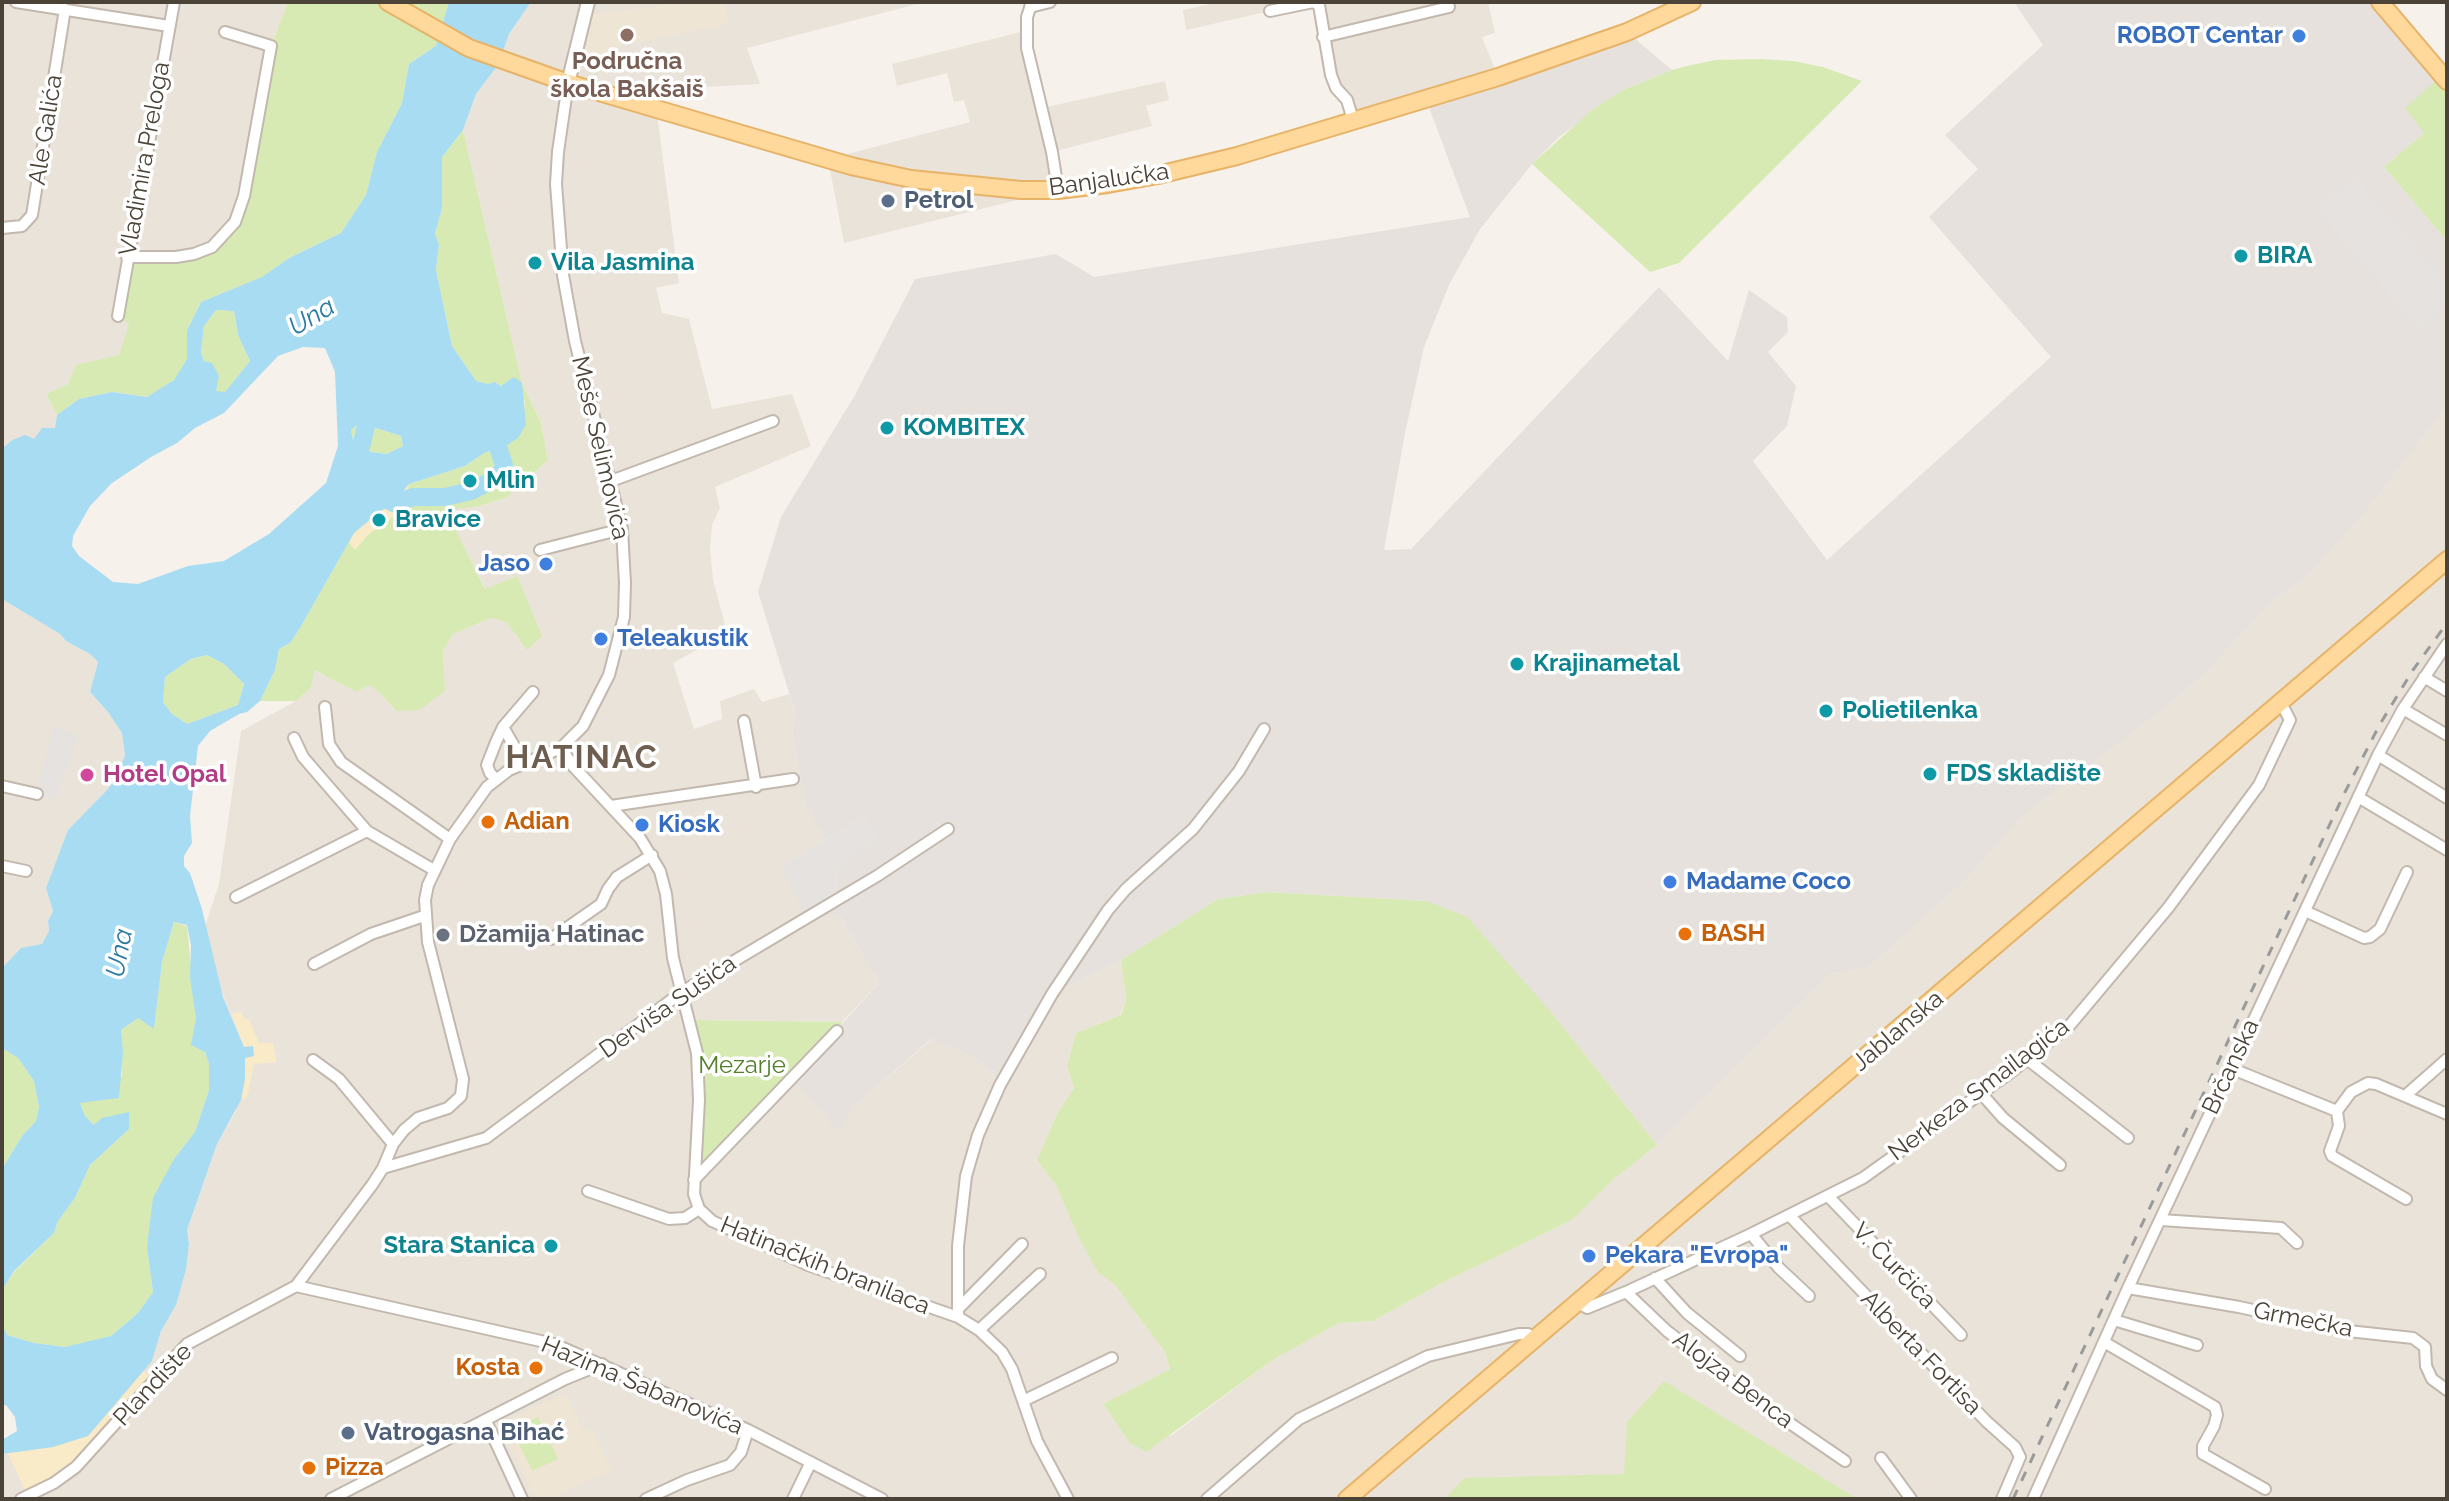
<!DOCTYPE html>
<html>
<head>
<meta charset="utf-8">
<style>
  body { margin:0 }
  #map { position:relative; width:2449px; height:1501px; overflow:hidden; background:#f6f1eb; font-family:Raleway,sans-serif }
  canvas { display:block }
  .frame { position:absolute; inset:0; border:4px solid #4b4238; pointer-events:none }
</style>
</head>
<body>
<div id="map">
<canvas width="2449" height="1501"></canvas>
<div class="frame"></div>
</div>
<script>
const g = document.querySelector('canvas').getContext('2d');
g.lineJoin = 'round';
function fill(path, color) {
  g.fillStyle = color;
  g.fill(path, 'evenodd');
}
function toPath(rows) {
  const path = new Path2D();
  for (const r of rows) {
    path.moveTo(r[0], r[1]);
    for (let i = 2; i < r.length; i += 2) path.lineTo(r[i], r[i + 1]);
  }
  return path;
}
function stroke(path, color, width, dash) {
  g.strokeStyle = color;
  g.lineWidth = width;
  g.lineCap = dash ? 'butt' : 'round';
  g.setLineDash(dash || []);
  g.stroke(path);
}
function label(font, color, halo, rows, align = 'center') {
  g.font = font + ' Raleway,sans-serif';
  g.lineWidth = 7;
  g.setLineDash([]);
  g.textBaseline = 'middle';
  g.strokeStyle = halo;
  g.fillStyle = color;
  for (const [text, x, y, turn = 0] of rows) {
    g.save();
    g.translate(x, y);
    g.rotate((+turn || 0) * Math.PI / 180);
    g.textAlign = isNaN(turn) ? turn : align;
    if (halo) g.strokeText(text, 0, 0);
    g.fillText(text, 0, 0);
    g.restore();
  }
}
const residential = toPath([
  [2,2,288,2,271,46,235,222,129,324,119,356,76,365,68,384,46,394,57,415,55,428,34,439,12,440,2,449],
  [531,2,925,2,747,48,760,84,654,90,679,283,656,288,662,313,689,319,712,409,792,394,811,446,715,487,720,508,712,525,710,548,713,579,727,633,673,663,694,729,722,719,720,701,754,689,762,702,789,694,795,712,792,734,806,803,825,840,786,864,839,914,879,983,842,1022,690,1020,792,1079,838,1130,855,1106,932,1039,961,1051,986,1065,999,1084,1052,994,1121,960,1126,1001,1120,1015,1076,1033,1067,1066,1074,1088,1058,1112,1037,1160,1056,1185,1098,1272,1115,1285,1165,1352,1170,1369,1103,1404,1129,1442,1172,1435,1273,1360,1339,1323,1373,1321,1442,1283,1572,1220,1614,1179,1657,1145,1831,974,1868,968,1965,881,2022,817,2123,741,2201,678,2274,600,2307,577,2366,512,2447,406,2447,1499,2009,1499,2015,1476,2002,1499,2,1499,2,1454,53,1447,152,1361,161,1331,176,1305,189,1244,187,1230,217,1144,236,1111,244,1047,219,985,205,926,219,884,241,731,296,701,311,688,313,670,356,692,369,684,380,693,396,711,445,691,443,651,453,634,491,618,506,622,527,650,486,590,445,509,479,506,506,498,548,460,541,421,522,383,463,130,476,94,498,65,509,34],
  [1220,2,1320,2,1320,5,1336,2,1488,2,1495,33,1482,37,1498,77,1353,120,1336,88,1319,5,1270,11,1186,30,1183,10],
  [1025,31,1042,108,1165,81,1169,100,1146,106,1152,126,1052,152,1058,190,844,243,828,159,970,122,964,100,954,102,947,73,897,86,892,64],
  [2,599,60,634,66,641,90,654,98,662,90,692,108,712,122,733,125,755,118,774,108,789,68,830,46,888,53,911,48,921,49,931,42,944,21,948,2,968]
]);
const industrial = toPath([
  [2014,2,2380,2,2442,75,2424,133,2384,167,2447,241,2447,406,2366,512,2307,577,2274,600,2201,678,2123,741,2022,817,1965,881,1868,968,1831,974,1657,1145,1552,1013,1426,901,1267,892,1218,899,1121,960,1052,994,1000,1085,986,1065,961,1051,931,1039,855,1106,838,1131,792,1079,879,983,839,914,807,917,834,901,839,867,865,815,825,840,806,804,792,734,795,712,758,592,781,517,855,395,915,279,1056,254,1094,277,1470,217,1426,99,1627,32,1672,70,1623,90,1559,137,1532,164,1480,229,1449,285,1424,347,1405,433,1384,550,1411,549,1659,287,1728,361,1749,290,1787,317,1788,332,1768,352,1796,386,1787,426,1753,461,1827,560,2051,357,1929,217,1978,169,1945,135,2043,45]
]);
const education = toPath([
  [692,2,724,2,729,24,617,46,618,53,574,60,585,15],
  [566,1393,584,1432,592,1429,611,1470,549,1499,536,1499,500,1424]
]);
const green = toPath([
  [288,2,449,2,436,46,409,64,402,103,377,152,366,195,341,233,289,258,263,277,201,302,187,330,187,359,175,379,148,397,112,392,79,399,57,415,46,394,68,384,76,365,119,355,129,324,118,316,127,257,176,257,212,247,235,222,271,46],
  [1760,59,1793,61,1823,67,1862,81,1679,263,1650,272,1532,164,1593,109,1623,90,1672,70,1687,66,1716,60],
  [2442,75,2447,81,2447,241,2384,167,2424,133,2405,108],
  [463,130,522,383,541,422,548,460,506,498,479,506,446,510,485,589,517,576,542,636,527,650,506,622,491,618,453,634,443,651,445,691,419,710,396,711,380,693,369,685,356,692,314,670,311,688,296,701,260,701,275,670,279,649,290,643,300,628,354,533,382,510,390,507,409,484,465,466,484,453,507,445,524,412,525,402,512,378,501,386,495,382,488,384,476,381,452,346,436,270,439,245,435,234,442,208,442,157],
  [216,310,234,311,238,335,250,361,225,392,215,392,201,352,204,326],
  [360,423,401,436,403,446,387,454,371,452,354,445,351,430],
  [207,655,224,664,244,684,238,705,187,724,172,714,163,702,165,677,191,659],
  [1267,892,1426,901,1467,917,1552,1013,1657,1145,1614,1179,1572,1220,1442,1283,1373,1321,1339,1323,1273,1360,1146,1452,1129,1442,1103,1404,1170,1369,1165,1352,1115,1285,1098,1272,1080,1240,1056,1185,1037,1160,1058,1112,1074,1088,1067,1066,1076,1033,1121,1015,1126,1000,1121,960,1218,899],
  [174,922,187,926,196,1018,192,1045,205,1052,209,1064,209,1090,195,1132,174,1159,150,1230,147,1247,153,1292,138,1313,111,1336,92,1342,65,1347,34,1343,7,1335,2,1325,2,1289,14,1272,54,1233,58,1221,75,1198,90,1165,129,1129,94,1125,85,1116,80,1103,97,1099,122,1076,121,1030,138,1018,154,1028,162,962],
  [690,1020,842,1022,837,1031,694,1180,698,1139],
  [2,1048,18,1058,34,1081,39,1107,36,1121,22,1136,2,1169],
  [1664,1381,1856,1498,1445,1499,1464,1478,1624,1474,1627,1422],
  [538,1417,558,1459,532,1471,512,1429]
]);
const sand = toPath([
  [409,484,406,508,369,534,355,550,349,543,354,533,382,510,390,507],
  [241,1012,244,1019,249,1019,259,1043,273,1043,277,1062,254,1064,248,1093,245,1099,241,1100,245,1079,245,1058,254,1055,253,1047,244,1047,231,1014],
  [142,1369,153,1380,76,1467,27,1495,8,1453,53,1447]
]);
const parking = toPath([
  [2355,176,2447,283,2447,305,2418,329,2315,209],
  [54,725,78,736,55,799,37,794],
  [865,815,880,838,839,867,834,902,807,917,782,870,786,864]
]);
const water = toPath([
  [449,2,531,2,509,34,498,65,476,94,463,130,442,157,442,208,435,234,439,245,436,270,452,346,476,381,488,384,495,382,501,386,512,378,516,378,522,383,526,425,518,438,507,445,484,453,465,466,409,484,390,507,382,510,354,533,300,628,290,643,279,649,275,670,260,701,247,712,239,714,210,731,198,746,190,816,192,843,184,856,184,866,190,873,202,909,223,997,244,1047,253,1046,254,1056,245,1058,245,1079,241,1100,217,1144,187,1230,189,1244,186,1269,176,1305,161,1331,152,1361,88,1436,53,1447,2,1454,2,1440,17,1431,15,1417,6,1405,2,1406,2,1325,7,1335,34,1343,65,1347,111,1336,138,1313,153,1292,147,1247,153,1198,174,1159,195,1132,209,1090,209,1064,205,1052,191,1045,196,1018,190,978,191,945,187,925,174,922,162,962,154,1029,138,1018,121,1030,123,1053,119,1098,80,1103,85,1116,94,1125,102,1118,129,1112,129,1129,90,1165,75,1198,58,1221,54,1233,14,1271,2,1290,2,1169,22,1136,36,1121,39,1107,34,1081,18,1058,2,1048,2,968,21,948,42,944,49,931,48,921,53,911,46,888,68,830,108,789,118,774,125,755,122,733,108,712,90,692,98,662,90,654,66,641,60,634,2,599,2,449,12,440,25,435,34,439,42,428,55,428,57,415,79,399,112,392,147,397,174,380,187,359,187,330,201,302,262,277,289,258,341,233,366,195,377,152,402,103,409,64,436,46],
  [216,310,234,311,238,335,250,361,225,392,216,391,219,376,212,363,204,361,201,352,204,326],
  [303,347,325,348,335,372,338,446,326,483,269,534,224,561,188,566,138,584,113,582,79,556,72,546,73,536,90,506,112,483,151,457,177,443,195,428,224,413,278,356],
  [360,423,401,436,403,446,387,454,371,452,354,445,351,430],
  [207,655,224,664,244,684,238,705,187,724,172,714,163,702,165,677,191,659]
]);
const river = toPath([
  [355,471,372,402],
  [393,503,414,497,445,497,471,491,489,482,501,473,504,465,498,447]
]);
const minor = toPath([
  [16,2,169,26],
  [1032,2,1027,17,1027,48,1052,152,1058,190],
  [1030,7,1050,2],
  [1270,11,1313,2,1319,5,1331,75,1336,88,1347,100,1353,120],
  [1323,37,1449,7],
  [2,228,22,226,32,215,65,9],
  [127,257,176,257,194,254,212,247,235,222,244,196,271,46,225,32],
  [118,316,174,2],
  [611,481,773,421],
  [540,550,622,529],
  [2424,677,2447,691],
  [325,707,329,744,341,762,450,839],
  [2403,709,2447,735],
  [744,721,756,787],
  [503,727,524,763],
  [294,738,303,757,367,831,434,870],
  [561,748,573,766,640,838,660,871,666,894,673,958,697,1053,699,1100,694,1194,699,1209,712,1221,808,1265,958,1317,979,1330,1002,1352,1012,1369,1037,1441,1068,1499],
  [2378,755,2447,798],
  [496,779,490,773,487,765,496,742,503,727,533,692],
  [2,786,37,794],
  [2358,797,2447,850],
  [611,806,793,779],
  [2,866,26,871],
  [236,897,367,831],
  [2305,911,2364,938,2370,937,2380,929,2407,872],
  [551,939,601,904,608,889,617,877,652,855],
  [314,964,371,934,424,916],
  [2027,1059,2128,1138],
  [313,1060,339,1079,393,1144],
  [2230,1068,2337,1111,2351,1092,2368,1083,2376,1084,2447,1114],
  [1980,1092,2003,1118,2060,1165],
  [2405,1096,2447,1059],
  [2337,1111,2339,1126,2330,1151,2332,1156,2406,1199],
  [383,1168,486,1138,682,992,877,876,948,829],
  [694,1180,837,1031],
  [588,1191,669,1219,685,1218,699,1209],
  [1828,1196,1961,1335],
  [1789,1215,1986,1421,2015,1447,2020,1457,2002,1499],
  [2161,1220,2281,1228,2297,1243],
  [1751,1234,1779,1268,1809,1296],
  [1655,1278,1687,1313,1740,1356],
  [296,1286,554,1344,748,1430,882,1499],
  [2128,1288,2239,1307,2348,1331,2413,1338,2425,1347,2426,1366,2432,1379,2447,1390],
  [1626,1292,1667,1331,1756,1400,1845,1461],
  [1578,1303,1587,1308,1626,1292,1751,1234,1863,1178,2011,1072,2070,1025,2168,908,2259,785,2290,720,2281,703],
  [958,1309,1022,1244],
  [958,1317,958,1246,966,1176,978,1135,1000,1085,1052,994,1108,910,1126,889,1193,829,1239,771,1264,729],
  [2114,1320,2197,1345],
  [979,1330,1040,1274],
  [2104,1342,2215,1407,2217,1415,2214,1426,2203,1446,2203,1454,2265,1489],
  [1023,1401,1112,1358],
  [486,1421,522,1499],
  [1881,1458,1911,1499],
  [21,1499,54,1483,76,1467,187,1344,296,1286,372,1185,383,1168,393,1144,404,1130,418,1118,448,1108,461,1096,463,1079,428,942,425,900,428,885,450,839,487,787,509,770,561,748,583,726,609,675,624,617,625,583,622,529,575,341,563,275,556,184,558,152,568,83],
  [331,1499,565,1379,602,1364],
  [646,1499,687,1480,730,1465,741,1452,748,1430],
  [793,1499,811,1462],
  [1207,1499,1299,1419,1336,1401,1428,1356,1519,1334,1528,1334,1536,1339],
  [2033,1499,2128,1288,2378,755,2403,709,2447,644]
]);
const tertiary = toPath([
  [568,83,588,2]
]);
const primary = toPath([
  [388,2,469,48,568,83,851,166,911,179,1021,190,1058,190,1108,184,1158,175,1237,156,1498,77,1627,32,1692,2],
  [2380,2,2447,81],
  [1347,1499,2447,560]
]);
const rail = toPath([
  [2013,1499,2345,792,2380,724,2413,670,2447,623]
]);
const markers = [
  [627,35,8,"#8d6e63"],
  [2299,36,8,"#3f7fe0"],
  [888,201,8,"#5c6f8a"],
  [2241,256,8,"#0f9aa8"],
  [535,263,8,"#0f9aa8"],
  [887,428,8,"#0f9aa8"],
  [470,481,8,"#0f9aa8"],
  [379,520,8,"#0f9aa8"],
  [546,564,8,"#3f7fe0"],
  [601,639,8,"#3f7fe0"],
  [1517,664,8,"#0f9aa8"],
  [1826,711,8,"#0f9aa8"],
  [1930,774,8,"#0f9aa8"],
  [87,775,8,"#d1479c"],
  [488,822,8,"#e8710a"],
  [642,825,8,"#3f7fe0"],
  [1670,882,8,"#3f7fe0"],
  [1685,934,8,"#e8710a"],
  [443,935,8,"#6b7280"],
  [551,1246,8,"#0f9aa8"],
  [1589,1256,8,"#3f7fe0"],
  [536,1368,8,"#e8710a"],
  [348,1433,8,"#5c6f8a"],
  [309,1468,8,"#e8710a"]
];
const shopNames = [
  ["ROBOT Centar",2283,36,"right"],
  ["Jaso",530,564,"right"],
  ["Teleakustik",617,639],
  ["Kiosk",658,825],
  ["Madame Coco",1686,882],
  ["Pekara \"Evropa\"",1605,1256]
];
const educationNames = [
  ["Područna",627,62],
  ["škola Bakšaiš",627,90]
];
const streetNames = [
  ["Ale Galića",46,130,-81],
  ["Vladimira Preloga",145,159,-80],
  ["Banjalučka",1109,180,-8],
  ["Meše Selimovića",600,448,77],
  ["Derviša Sušića",668,1007,-35],
  ["Jablanska",1898,1031,-40],
  ["Brčanska",2231,1067,-65],
  ["Nerkeza Smailagića",1979,1090,-37],
  ["Hatinačkih branilaca",825,1266,22],
  ["V. Čurčića",1894,1266,46],
  ["Grmečka",2303,1320,11],
  ["Alberta Fortisa",1921,1353,46],
  ["Alojza Benca",1733,1380,37],
  ["Plandište",153,1385,-47],
  ["Hazima Šabanovića",642,1386,23]
];
const serviceNames = [
  ["Petrol",904,201],
  ["Vatrogasna Bihać",364,1433]
];
const cultureNames = [
  ["BIRA",2257,256],
  ["Vila Jasmina",551,263],
  ["KOMBITEX",903,428],
  ["Mlin",486,481],
  ["Bravice",395,520],
  ["Krajinametal",1533,664],
  ["Polietilenka",1842,711],
  ["FDS skladište",1946,774],
  ["Stara Stanica",535,1246,"right"]
];
const hotelNames = [
  ["Hotel Opal",103,775]
];
const foodNames = [
  ["Adian",504,822],
  ["BASH",1701,934],
  ["Kosta",520,1368,"right"],
  ["Pizza",325,1468]
];
const worshipNames = [
  ["Džamija Hatinac",459,935]
];
const parkNames = [
  ["Mezarje",742,1066]
];
const waterNames = [
  ["Una",312,317,-31],
  ["Una",120,953,-79]
];
const districtNames = [
  ["HATINAC",582,758]
];
fill(residential, '#eae3d9');
fill(industrial, '#e6e1dc');
fill(education, '#efe5d5');
fill(green, '#d7eab4');
fill(sand, '#f9eac8');
fill(parking, '#e5e2df');
fill(water, '#a8dcf2');
stroke(river, '#a8dcf2', 18);
stroke(minor, '#c2b8ad', 14);
stroke(tertiary, '#c2b8ad', 16);
stroke(primary, '#e7b368', 20);
stroke(minor, '#fff', 10);
stroke(tertiary, '#fff', 12);
stroke(primary, '#ffd89b', 16);
stroke(rail, '#9a9a9a', 3, [10, 10]);
for (const [x, y, r, color] of markers) {
  const dot = new Path2D();
  dot.arc(x, y, r, 0, 2 * Math.PI);
  g.fillStyle = color;
  g.fill(dot);
  stroke(dot, '#fff', 3);
}
label('bold 24px', '#366cbe', '#fff', shopNames, 'left');
label('bold 24px', '#785e54', '#fff', educationNames);
label('24px', '#4b4238', '#fff', streetNames);
label('bold 24px', '#4e5e75', '#fff', serviceNames, 'left');
label('bold 24px', '#0d838f', '#fff', cultureNames, 'left');
label('bold 24px', '#b23c85', '#fff', hotelNames, 'left');
label('bold 24px', '#c56008', '#fff', foodNames, 'left');
label('bold 24px', '#5b616d', '#fff', worshipNames, 'left');
label('24px', '#537f29', '#fff', parkNames);
label('italic 26px', '#2a7ba1', '#fff', waterNames);
g.letterSpacing = '2px';
label('bold 32px', '#6e5e4f', '#fff', districtNames);
g.letterSpacing = '0px';
</script>
</body>
</html>
